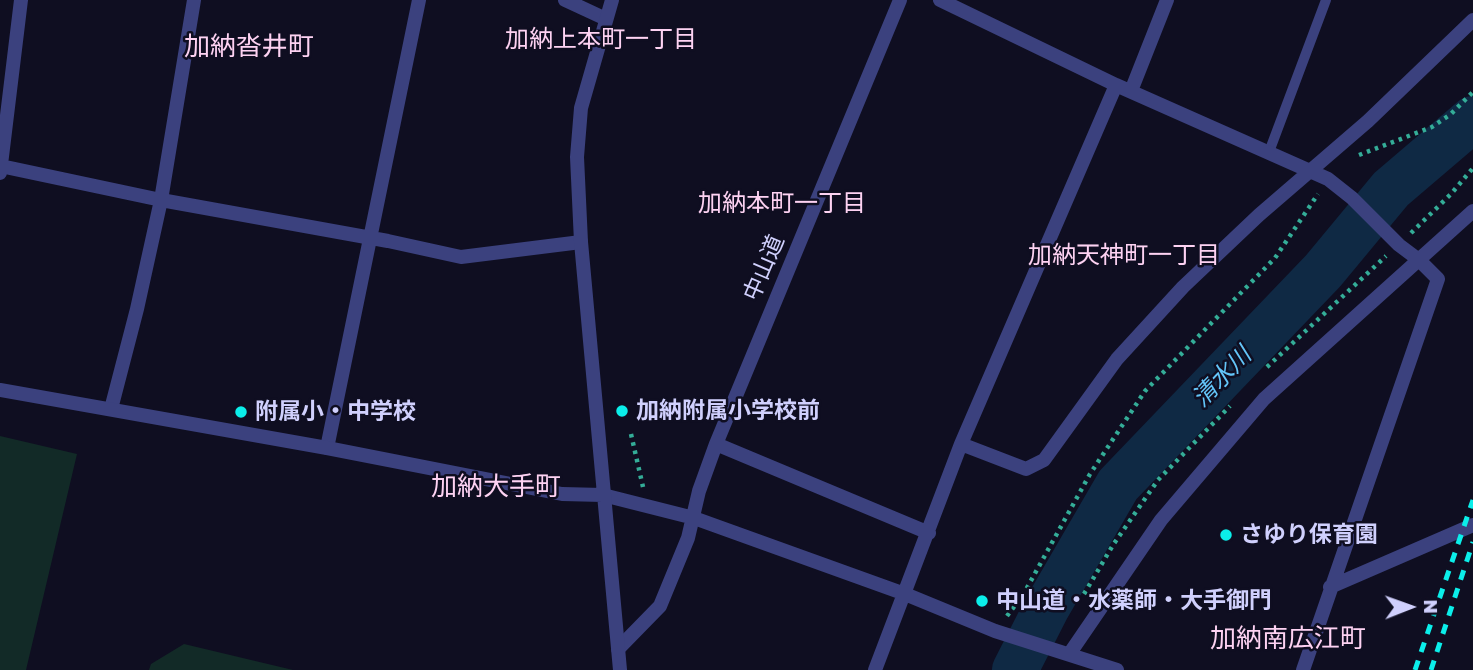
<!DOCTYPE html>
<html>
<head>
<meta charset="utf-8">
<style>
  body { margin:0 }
  #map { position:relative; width:1473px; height:670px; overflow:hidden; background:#0f0e21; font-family:"Golos Text",sans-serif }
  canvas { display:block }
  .north { position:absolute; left:1375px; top:572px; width:70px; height:70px; -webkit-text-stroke:5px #0f0e21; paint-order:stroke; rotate:89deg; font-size:19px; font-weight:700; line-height:28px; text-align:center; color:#d0d0fd }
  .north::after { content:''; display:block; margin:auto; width:24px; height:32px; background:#d0d0fd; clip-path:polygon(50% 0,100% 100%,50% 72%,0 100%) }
</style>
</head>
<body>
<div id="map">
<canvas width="1473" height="670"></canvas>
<div class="north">N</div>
</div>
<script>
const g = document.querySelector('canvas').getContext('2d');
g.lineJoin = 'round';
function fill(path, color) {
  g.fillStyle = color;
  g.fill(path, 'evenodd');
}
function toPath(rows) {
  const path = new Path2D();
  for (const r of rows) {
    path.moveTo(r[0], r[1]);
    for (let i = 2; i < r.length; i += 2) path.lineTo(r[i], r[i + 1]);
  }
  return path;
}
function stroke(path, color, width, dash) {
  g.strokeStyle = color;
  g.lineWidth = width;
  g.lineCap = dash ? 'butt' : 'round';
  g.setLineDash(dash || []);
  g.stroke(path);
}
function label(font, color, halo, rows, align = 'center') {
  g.font = font + ' "Golos Text","Noto Sans JP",sans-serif';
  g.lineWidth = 5;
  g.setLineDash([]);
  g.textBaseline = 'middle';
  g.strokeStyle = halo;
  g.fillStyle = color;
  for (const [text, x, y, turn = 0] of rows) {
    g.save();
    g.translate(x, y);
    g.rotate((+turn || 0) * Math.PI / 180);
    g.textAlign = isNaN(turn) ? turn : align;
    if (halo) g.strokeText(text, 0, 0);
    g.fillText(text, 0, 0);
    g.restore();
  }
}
const green = toPath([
  [0,436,77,454,26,670,0,670],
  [184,644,293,670,149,670,151,664]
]);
const river = toPath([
  [1015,670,1046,609,1118,485,1323,271,1391,189,1473,119]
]);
const path = toPath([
  [1359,155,1432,127,1451,114,1473,92],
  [1411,233,1451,194,1473,168],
  [1267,367,1386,256],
  [631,434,643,487],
  [1084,594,1113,545,1158,480,1230,406],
  [1007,616,1023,595,1090,474,1145,391,1275,258,1318,194]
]);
const service = toPath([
  [1269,152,1326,0]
]);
const minor = toPath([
  [565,0,606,19],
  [940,0,1116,85,1328,179,1352,198,1399,245,1419,260,1438,279,1303,670],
  [1131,91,1167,0],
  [1,166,161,200,388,241,461,257,581,242],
  [0,173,21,0],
  [111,409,137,309,161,200,194,0],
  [716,444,929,533],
  [961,444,1026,469,1044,460,1117,359,1183,287,1259,215,1368,121,1473,20],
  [327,448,419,0],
  [603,495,694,518,905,594,995,631,1117,670],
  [1330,587,1473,525],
  [618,649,660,606,688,538,699,491,716,444,900,0],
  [1070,653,1161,520,1264,399,1473,211],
  [875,670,961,444,1116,85]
]);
const tertiary = toPath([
  [612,0,581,108,577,157,581,242,620,670],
  [0,390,327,448,562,494,603,495]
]);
const rail = toPath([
  [1415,670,1473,500],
  [1431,670,1473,542]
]);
const markers = [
  [622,411,7,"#0beeea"],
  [241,412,7,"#0beeea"],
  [1226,535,7,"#0beeea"],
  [982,601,7,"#0beeea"]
];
const streetNames = [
  ["中山道",764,268,-67]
];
const poiNames = [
  ["加納附属小学校前",636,411],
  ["附属小・中学校",255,412],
  ["さゆり保育園",1240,535],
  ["中山道・水薬師・大手御門",996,601]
];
const neighbourhoodNames = [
  ["加納上本町一丁目",601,39],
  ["加納本町一丁目",782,203],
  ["加納天神町一丁目",1124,255]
];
const waterNames = [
  ["清水川",1222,377,-46]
];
const quarterNames = [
  ["加納沓井町",249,47],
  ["加納大手町",496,487],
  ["加納南広江町",1288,639]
];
fill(green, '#122a27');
stroke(river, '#0f2944', 46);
stroke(path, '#34ad98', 4.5, [3.5, 5]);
stroke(service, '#3b417e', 10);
stroke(minor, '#3b417e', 14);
stroke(tertiary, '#3b417e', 14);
stroke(rail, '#0beeea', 5, [10, 9]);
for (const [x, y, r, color] of markers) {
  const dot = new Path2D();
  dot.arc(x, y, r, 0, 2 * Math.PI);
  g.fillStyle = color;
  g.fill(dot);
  stroke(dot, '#0f0e21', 2.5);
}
label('23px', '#d0d0fd', '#0f0e21', streetNames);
label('bold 23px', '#d0d0fd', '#0f0e21', poiNames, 'left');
label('24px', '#fdd2f2', '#0f0e21', neighbourhoodNames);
label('italic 24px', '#63c5f8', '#0f0e21', waterNames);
label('26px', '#fdd2f2', '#0f0e21', quarterNames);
</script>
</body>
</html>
